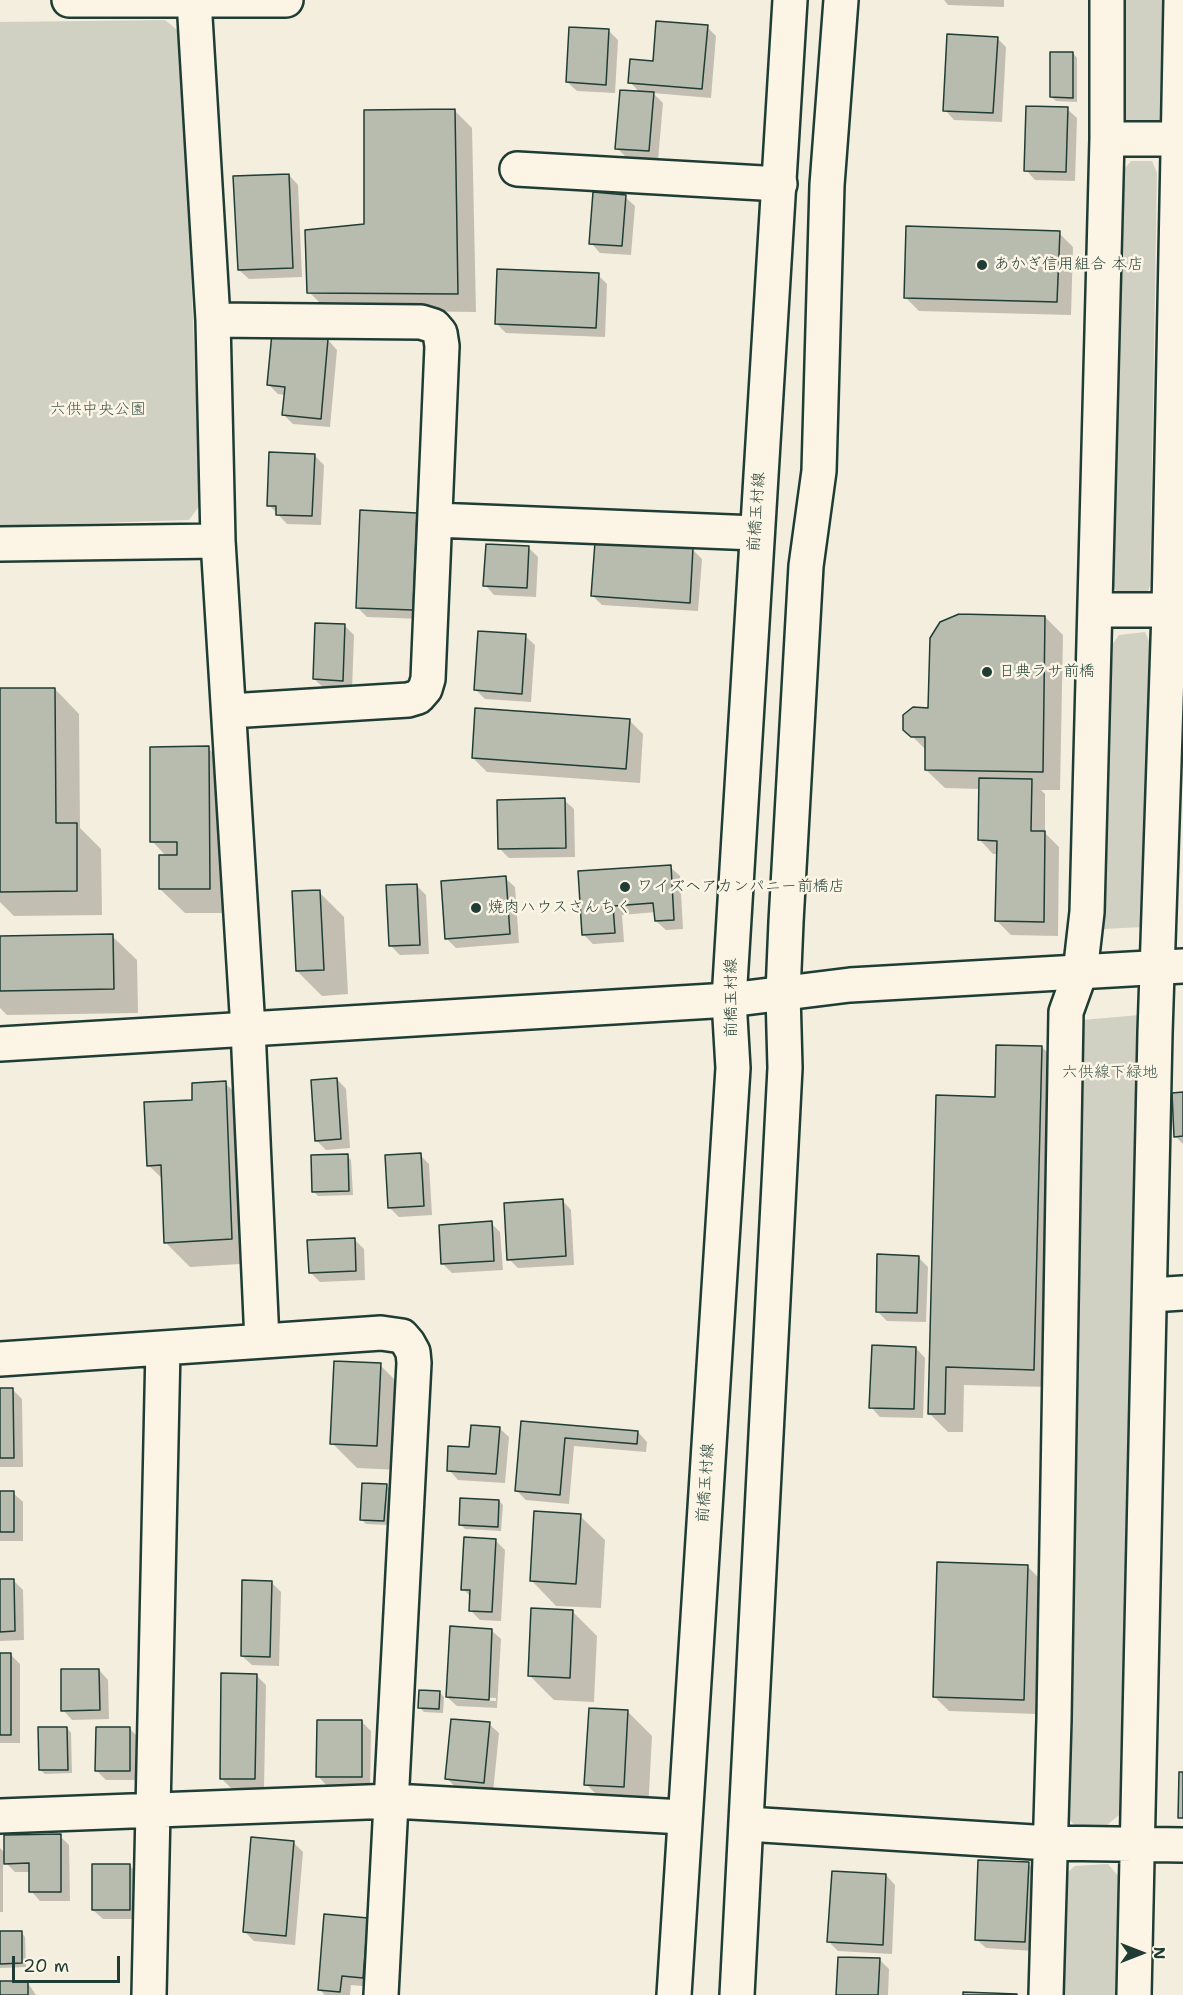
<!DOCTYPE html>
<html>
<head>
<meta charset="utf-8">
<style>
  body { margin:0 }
  #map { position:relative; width:1183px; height:1995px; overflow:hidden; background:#f3eede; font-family:"Shantell Sans",sans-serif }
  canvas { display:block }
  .north { position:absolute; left:1111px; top:1923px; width:60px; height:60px; -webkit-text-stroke:4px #fcf5e5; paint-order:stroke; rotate:90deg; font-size:16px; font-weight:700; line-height:24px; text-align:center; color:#1f3d34 }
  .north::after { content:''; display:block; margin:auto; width:21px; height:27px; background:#1f3d34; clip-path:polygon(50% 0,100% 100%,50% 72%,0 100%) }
  .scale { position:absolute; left:12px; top:1956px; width:108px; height:27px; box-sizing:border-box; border:3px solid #1f3d34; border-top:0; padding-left:8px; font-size:18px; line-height:21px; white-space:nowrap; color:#1f3d34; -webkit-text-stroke:4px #fcf5e5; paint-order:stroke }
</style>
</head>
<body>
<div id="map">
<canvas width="1183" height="1995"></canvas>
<div class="north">N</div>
<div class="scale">20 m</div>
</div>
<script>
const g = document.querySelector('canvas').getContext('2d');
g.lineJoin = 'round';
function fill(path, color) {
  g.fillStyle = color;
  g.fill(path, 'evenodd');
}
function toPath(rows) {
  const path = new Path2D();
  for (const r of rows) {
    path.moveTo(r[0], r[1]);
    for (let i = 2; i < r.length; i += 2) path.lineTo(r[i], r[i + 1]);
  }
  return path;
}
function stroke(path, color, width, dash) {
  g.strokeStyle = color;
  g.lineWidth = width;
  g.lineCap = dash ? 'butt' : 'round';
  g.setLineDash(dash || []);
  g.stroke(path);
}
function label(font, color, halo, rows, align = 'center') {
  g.font = font + ' "Shantell Sans","Klee One",sans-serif';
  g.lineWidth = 5;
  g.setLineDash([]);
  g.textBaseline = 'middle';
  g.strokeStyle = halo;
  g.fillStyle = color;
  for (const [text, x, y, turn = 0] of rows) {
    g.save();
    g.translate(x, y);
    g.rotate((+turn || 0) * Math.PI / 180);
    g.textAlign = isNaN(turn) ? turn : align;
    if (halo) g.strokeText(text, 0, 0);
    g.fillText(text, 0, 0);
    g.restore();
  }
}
const green = toPath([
  [1126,0,1164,0,1161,117,1157,125,1131,126,1123,117],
  [165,20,182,34,200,505,189,520,0,526,0,22],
  [1131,161,1152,161,1157,173,1150,585,1146,597,1119,596,1110,580,1120,174],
  [1145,632,1151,645,1143,927,1103,929,1109,649,1119,635],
  [1140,1015,1119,1815,1107,1825,1076,1827,1065,1815,1082,1020],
  [1108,1864,1119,1877,1116,1995,1059,1995,1061,1878,1075,1866]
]);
const shadow = toPath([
  [944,0,1004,0,1004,7,948,5],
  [707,27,716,36,711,98,653,93,663,103,658,160,627,158,617,148,640,93,630,82],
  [609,31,618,40,615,93,577,91,567,82],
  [997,38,1006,47,1002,122,954,120,945,110],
  [1073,53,1077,58,1077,102,1056,101,1051,97],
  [1067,109,1077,118,1075,181,1035,180,1026,170],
  [454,110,472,128,476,312,327,310,309,292,365,226],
  [289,175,298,185,302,277,249,279,239,270],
  [625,197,635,206,631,255,600,253,591,243],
  [1059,233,1073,247,1071,315,919,311,905,297],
  [598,275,607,284,605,337,506,333,496,323],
  [328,340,337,350,330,427,293,424,284,415,286,395,278,394,269,385],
  [315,456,324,465,321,525,287,524,269,505],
  [416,514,426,523,422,619,367,617,357,607],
  [529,548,538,557,536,597,494,595,485,585],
  [692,549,702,559,698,611,602,605,593,596],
  [1045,617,1063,635,1060,790,1041,790,1045,794,1045,833,1059,847,1058,936,1011,935,997,921,998,854,993,854,979,839,980,789,945,788,926,770,927,751,905,729],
  [345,626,354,635,352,690,324,688,314,679],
  [525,636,535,645,531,702,485,699,476,690],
  [0,689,55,689,79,714,80,828,101,849,102,915,14,916,0,902],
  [629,720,643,734,640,783,487,772,473,758],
  [208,748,233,772,234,913,185,913,160,889,167,857,152,841],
  [564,800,574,809,575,857,509,858,500,849],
  [670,867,680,876,683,929,666,930,656,921,656,912,622,915,624,942,593,944,583,934,579,873],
  [505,878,515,887,519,943,456,948,447,939],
  [416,885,426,895,429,954,400,955,390,945],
  [319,892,344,917,348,994,322,996,297,971],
  [112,936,137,960,138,1013,7,1015,0,1008,0,937],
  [1042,1047,1060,1066,1052,1387,964,1385,963,1432,948,1432,929,1413,997,1098],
  [337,1079,346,1089,350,1148,326,1150,316,1140],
  [225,1083,250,1108,256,1263,190,1267,165,1242,163,1179,148,1165],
  [1183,1094,1183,1144,1175,1136],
  [420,1155,429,1164,432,1215,399,1217,389,1207],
  [347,1156,351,1160,353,1195,318,1196,314,1192],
  [562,1200,571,1210,574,1265,518,1268,509,1259],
  [491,1223,500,1232,503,1270,452,1273,442,1263],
  [354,1239,364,1249,365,1280,320,1282,310,1272],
  [918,1257,928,1267,926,1322,887,1321,878,1312],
  [916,1348,925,1358,923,1418,880,1417,871,1407],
  [380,1365,405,1390,401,1470,357,1468,332,1443],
  [0,1389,12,1389,22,1399,23,1467,0,1467],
  [522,1423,638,1432,647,1442,646,1452,574,1446,569,1504,526,1500,517,1491],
  [499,1428,509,1437,505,1483,458,1480,449,1470],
  [387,1486,391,1490,388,1525,366,1524,361,1519],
  [0,1493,13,1493,23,1502,23,1541,0,1541],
  [499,1501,503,1505,501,1531,465,1529,461,1525],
  [580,1516,605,1540,601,1608,556,1606,532,1581],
  [496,1541,505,1550,501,1621,480,1620,470,1610,471,1597,463,1589],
  [1028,1567,1042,1581,1038,1714,949,1711,935,1697],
  [13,1580,23,1590,24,1640,0,1641,0,1581],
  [271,1582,281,1592,279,1666,252,1665,242,1656],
  [572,1611,597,1636,594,1702,554,1700,529,1675],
  [491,1630,501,1639,497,1708,457,1706,447,1697],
  [455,1696,496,1698,496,1701,455,1699],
  [0,1655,11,1655,20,1664,20,1743,0,1743],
  [99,1670,108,1680,109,1719,72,1720,63,1710],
  [256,1675,266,1685,264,1788,231,1788,221,1778],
  [440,1693,444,1697,443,1713,424,1712,420,1708],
  [627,1711,652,1736,648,1811,611,1809,586,1784],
  [362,1722,371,1731,370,1786,327,1786,318,1776],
  [489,1724,499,1733,493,1792,456,1788,447,1778],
  [67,1728,71,1733,72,1773,45,1774,40,1770],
  [130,1729,139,1738,139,1780,106,1780,96,1770],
  [60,1836,69,1845,70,1901,40,1901,31,1891,30,1872,15,1872,3,1860,3,1912,0,1912,0,1848,6,1854],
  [293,1842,303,1852,295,1945,254,1941,245,1932],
  [1028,1864,1038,1873,1034,1951,986,1948,976,1939],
  [130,1866,139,1875,139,1919,103,1919,93,1910],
  [886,1875,895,1885,892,1954,838,1951,829,1942],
  [367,1920,376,1929,372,1987,351,1985,350,1995,325,1995,320,1990],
  [21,1932,25,1937,26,1967,0,1968,0,1933],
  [879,1959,889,1969,888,1995,838,1995],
  [27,1982,36,1995,0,1995,0,1983]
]);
const building = toPath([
  [656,21,708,25,702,89,628,83,630,59,653,61,656,21],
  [569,27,609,29,606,85,566,82,569,27],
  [947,34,998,37,993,113,943,111,947,34],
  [1050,52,1073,52,1073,98,1050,97,1050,52],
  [620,90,654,92,649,151,615,149,620,90],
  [1026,106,1068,107,1066,172,1024,171,1026,106],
  [455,109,458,294,307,293,305,230,364,224,364,110,455,109],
  [289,174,293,268,238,270,233,176,289,174],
  [593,192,626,195,622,246,589,244,593,192],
  [906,226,1060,231,1057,302,904,298,906,226],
  [497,269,599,273,596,328,495,324,497,269],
  [272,333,328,339,321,419,282,415,285,387,267,385,272,333],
  [269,452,315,454,312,516,276,515,276,506,267,506,269,452],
  [360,510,417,513,413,610,356,608,360,510],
  [595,542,693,548,690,603,591,596,595,542],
  [486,544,529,546,527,588,483,586,486,544],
  [959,614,1045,616,1043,772,925,770,925,737,911,737,903,730,903,715,913,707,928,708,930,638,940,622,959,614],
  [315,623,345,624,343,681,313,679,315,623],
  [478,631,526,634,522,694,474,690,478,631],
  [0,688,55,688,56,823,77,823,77,891,0,892,0,688],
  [475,708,630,719,626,769,472,758,475,708],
  [209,746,210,889,159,889,159,855,177,855,177,842,150,842,150,747,209,746],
  [979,778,1032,779,1031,831,1045,831,1044,922,995,921,997,841,978,840,979,778],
  [565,798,566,848,498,849,497,800,565,798],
  [671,865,674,920,655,921,653,903,613,906,615,933,582,935,578,871,671,865],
  [506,876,510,934,445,939,441,881,506,876],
  [417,884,420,945,389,946,386,885,417,884],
  [320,890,324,970,296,971,292,891,320,890],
  [113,934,114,989,0,991,0,936,113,934],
  [996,1045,1042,1046,1034,1370,946,1367,945,1414,928,1414,936,1095,995,1097,996,1045],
  [337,1078,341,1139,315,1141,311,1080,337,1078],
  [226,1081,232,1239,164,1243,161,1165,147,1166,144,1102,192,1100,192,1083,226,1081],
  [1183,1092,1183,1136,1174,1137,1172,1093,1183,1092],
  [421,1153,424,1206,388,1208,385,1155,421,1153],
  [348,1154,349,1191,312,1192,311,1155,348,1154],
  [563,1199,566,1256,507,1260,504,1203,563,1199],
  [492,1221,494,1261,441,1264,439,1225,492,1221],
  [355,1238,356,1271,309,1273,307,1240,355,1238],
  [877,1254,919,1256,917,1313,876,1312,877,1254],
  [872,1345,916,1347,914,1409,869,1408,872,1345],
  [334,1361,381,1363,377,1446,330,1444,334,1361],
  [0,1388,13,1388,14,1458,0,1458,0,1388],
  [521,1421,638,1431,637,1444,565,1438,560,1495,515,1491,521,1421],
  [471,1425,500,1427,496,1474,447,1471,448,1446,469,1447,471,1425],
  [362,1483,387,1484,384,1521,360,1520,362,1483],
  [0,1491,14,1491,14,1532,0,1532,0,1491],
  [460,1498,499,1500,498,1527,459,1525,460,1498],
  [534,1511,581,1514,576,1584,530,1581,534,1511],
  [464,1537,496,1539,492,1612,469,1611,470,1590,461,1590,464,1537],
  [937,1562,1028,1565,1024,1700,933,1697,937,1562],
  [0,1579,14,1579,15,1631,0,1632,0,1579],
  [242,1580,272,1581,270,1657,241,1656,242,1580],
  [531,1608,573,1610,570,1678,528,1676,531,1608],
  [450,1626,492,1629,489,1700,446,1697,450,1626],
  [0,1653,11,1653,11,1735,0,1735,0,1653],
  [61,1669,99,1669,100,1710,61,1711,61,1669],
  [221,1673,257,1674,255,1779,220,1779,221,1673],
  [419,1690,440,1691,439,1709,418,1708,419,1690],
  [589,1708,628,1710,624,1787,584,1785,589,1708],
  [451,1719,490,1722,484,1783,445,1779,451,1719],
  [317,1720,362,1720,362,1777,316,1777,317,1720],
  [38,1727,67,1727,68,1770,39,1770,38,1727],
  [96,1727,130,1727,130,1771,95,1771,96,1727],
  [1179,1772,1183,1772,1183,1818,1178,1818,1179,1772],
  [61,1834,61,1892,29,1892,29,1863,4,1864,4,1835,61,1834],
  [251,1837,294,1841,286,1936,243,1932,251,1837],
  [978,1860,1029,1862,1025,1942,975,1940,978,1860],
  [92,1864,130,1864,130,1910,92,1910,92,1864],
  [832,1871,886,1874,883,1945,827,1942,832,1871],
  [324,1914,368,1918,363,1978,342,1976,340,1992,318,1990,324,1914],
  [0,1931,22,1931,22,1963,0,1964,0,1931],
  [838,1957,880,1958,878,1995,836,1995,838,1957],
  [0,1981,28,1981,28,1995,0,1995,0,1981],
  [963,1992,1017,1994,1017,1995,963,1995,963,1992]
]);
const minor = toPath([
  [69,0,286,0],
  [194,0,213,320,218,541,248,1029,262,1341],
  [1107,139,1183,139],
  [517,169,780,184],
  [213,320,421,322,434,326,440,333,442,346,428,679,425,689,418,697,408,700,230,711],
  [435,520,756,533],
  [0,544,218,541],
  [1096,610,1183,610],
  [1151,1295,1183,1293],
  [0,1359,381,1333,402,1336,408,1343,413,1352,414,1363,381,1995],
  [0,1816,393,1801,683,1817],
  [747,1824,1049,1843,1183,1845],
  [149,1995,163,1348],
  [1046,1995,1054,1719,1066,1012,1080,973,1087,912,1107,139,1107,0],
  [1134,1995,1155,1033,1169,611,1181,0]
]);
const tertiary = toPath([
  [0,1044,729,1000,850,985,1183,966]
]);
const primary = toPath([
  [674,1995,733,1068,729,1000,790,0],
  [737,1995,785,1068,783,993,786,922,806,566,819,471,827,185,841,0]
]);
const markers = [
  [982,265,6,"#1f3d34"],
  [987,672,6,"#1f3d34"],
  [625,887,6,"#1f3d34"],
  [476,908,6,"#1f3d34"]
];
const poiNames = [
  ["あかぎ信用組合 本店",994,265],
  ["日典ラサ前橋",999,672],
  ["ワイズヘアカンパニー前橋店",637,887],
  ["焼肉ハウスさんちく",488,908]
];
const parkNames = [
  ["六供中央公園",98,410],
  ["六供線下緑地",1110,1073]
];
const streetNames = [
  ["前橋玉村線",757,512,-86],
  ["前橋玉村線",732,998,-90],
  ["前橋玉村線",706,1483,-86]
];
fill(green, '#d0d1c2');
fill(shadow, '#0003');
fill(building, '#b8bcae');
stroke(building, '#1f3d34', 1.5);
stroke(minor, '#1f3d34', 38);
stroke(tertiary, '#1f3d34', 38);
stroke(primary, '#1f3d34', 38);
stroke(minor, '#fcf5e5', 33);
stroke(tertiary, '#fcf5e5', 33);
stroke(primary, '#fcf5e5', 33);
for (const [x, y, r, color] of markers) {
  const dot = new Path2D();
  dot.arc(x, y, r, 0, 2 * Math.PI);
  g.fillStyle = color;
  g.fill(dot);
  stroke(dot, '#fcf5e5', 2);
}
label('16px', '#1f3d34', '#fcf5e5', poiNames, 'left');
label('16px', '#425b50', '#fcf5e5', parkNames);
label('16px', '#1f3d34', '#fcf5e5', streetNames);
</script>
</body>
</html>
